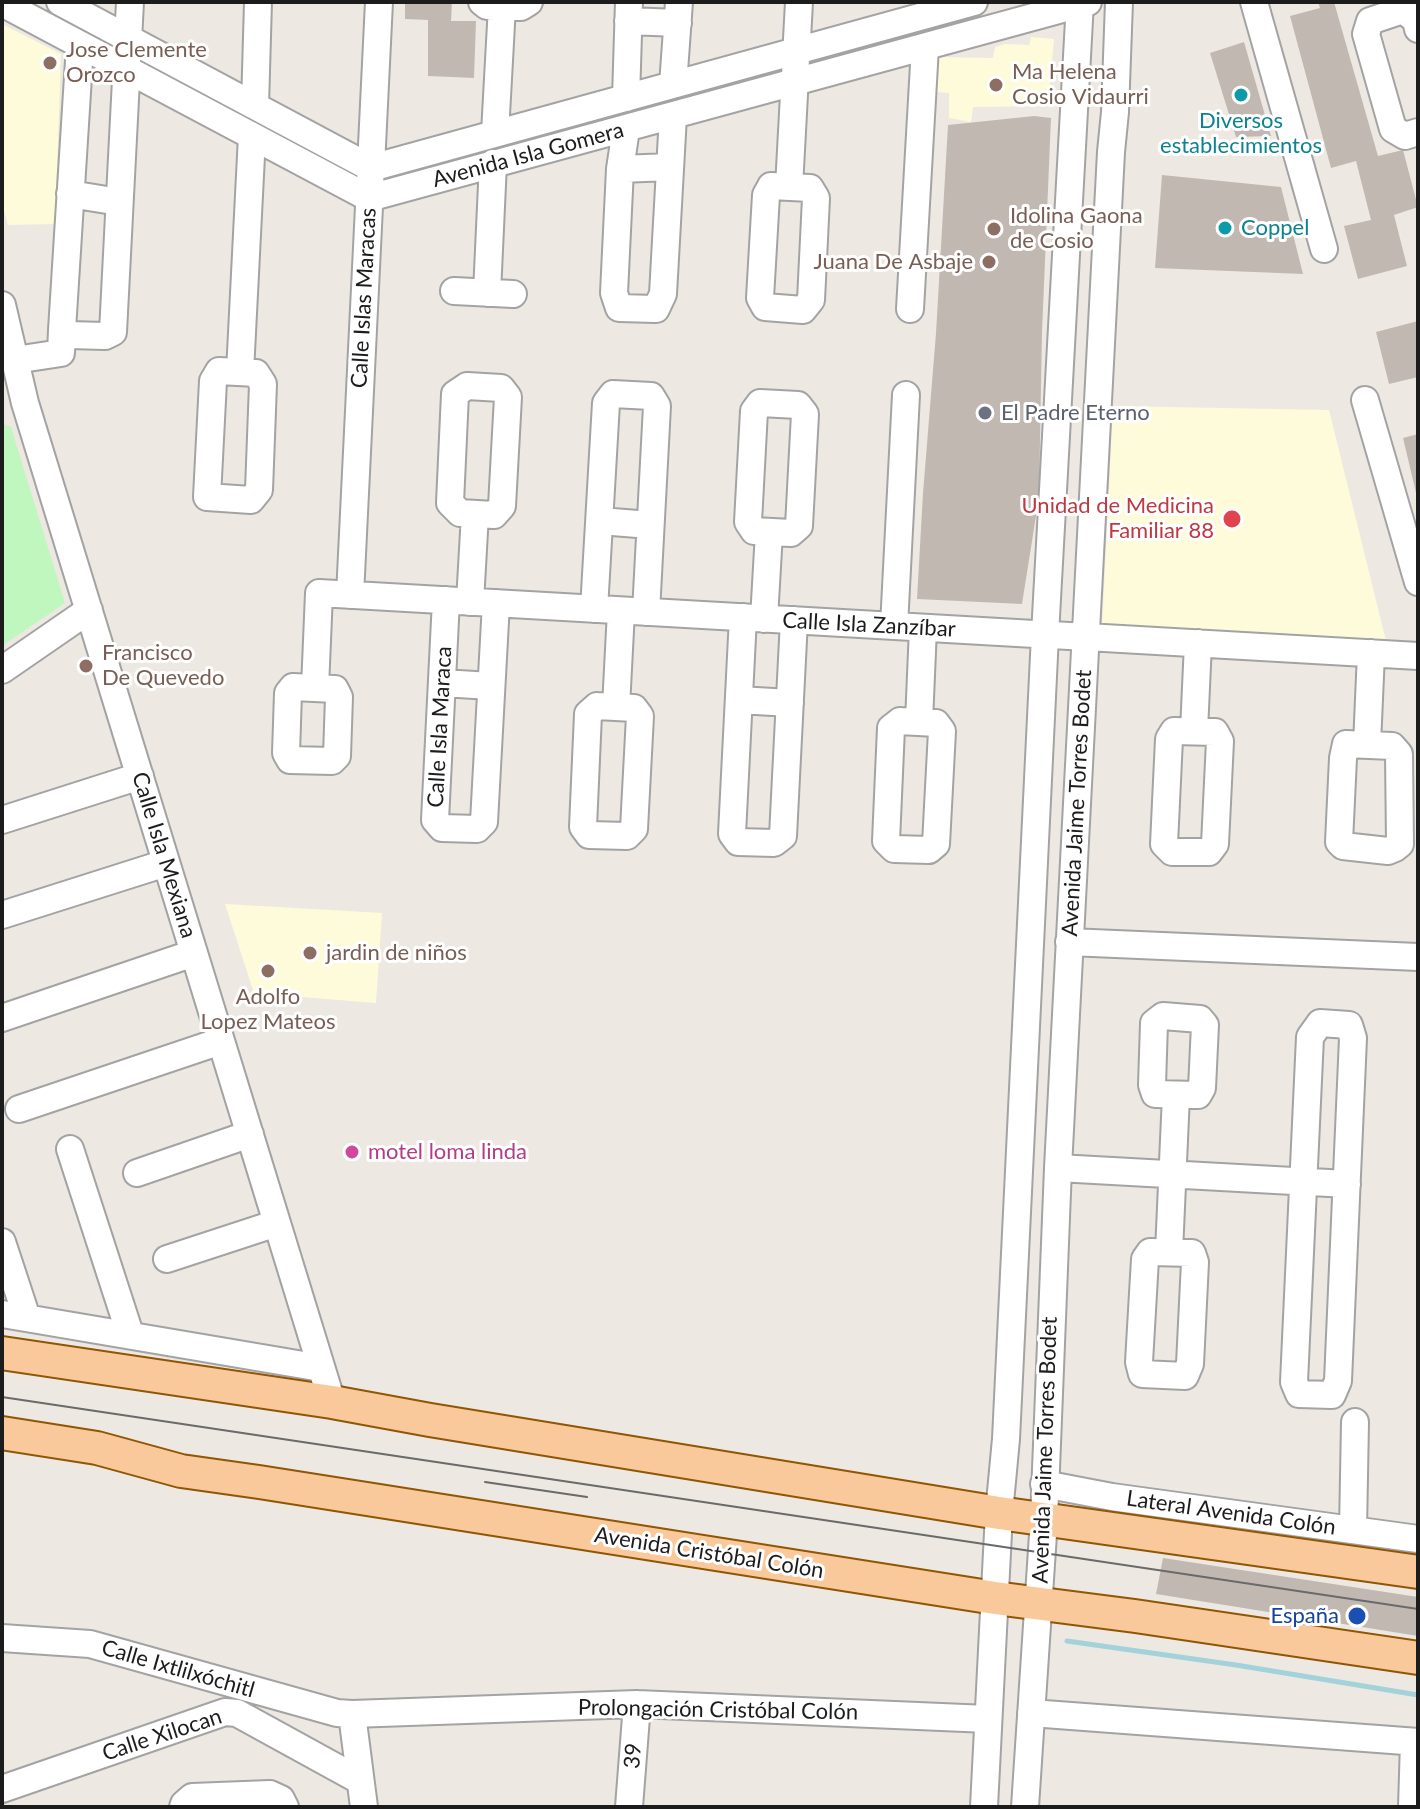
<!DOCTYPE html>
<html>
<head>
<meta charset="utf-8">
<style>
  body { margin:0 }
  #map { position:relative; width:1420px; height:1809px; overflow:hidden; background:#ede9e2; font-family:Lato,sans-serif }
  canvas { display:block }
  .frame { position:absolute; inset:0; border:4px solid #1c1c1c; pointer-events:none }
</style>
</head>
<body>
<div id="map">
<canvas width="1420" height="1809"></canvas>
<div class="frame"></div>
</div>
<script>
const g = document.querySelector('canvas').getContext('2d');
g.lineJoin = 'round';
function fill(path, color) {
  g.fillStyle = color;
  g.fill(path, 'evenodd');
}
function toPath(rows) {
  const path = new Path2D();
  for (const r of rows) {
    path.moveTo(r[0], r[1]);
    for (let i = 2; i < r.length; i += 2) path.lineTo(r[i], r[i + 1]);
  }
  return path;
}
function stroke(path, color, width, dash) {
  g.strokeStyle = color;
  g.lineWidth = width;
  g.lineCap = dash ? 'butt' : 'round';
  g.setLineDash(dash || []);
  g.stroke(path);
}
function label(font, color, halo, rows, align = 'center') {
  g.font = font + ' Lato,sans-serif';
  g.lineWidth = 6;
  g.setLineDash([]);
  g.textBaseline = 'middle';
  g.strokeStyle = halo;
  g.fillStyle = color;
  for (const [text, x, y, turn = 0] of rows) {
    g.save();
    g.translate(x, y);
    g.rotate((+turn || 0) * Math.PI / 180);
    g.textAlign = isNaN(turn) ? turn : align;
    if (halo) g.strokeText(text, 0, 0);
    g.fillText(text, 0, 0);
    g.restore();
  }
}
const education = toPath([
  [2,24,61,54,55,224,8,225,2,203],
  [1031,37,1054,39,1048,106,973,107,971,122,949,118,949,93,935,92,936,57,993,58,995,47,1005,44,1029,45],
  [1113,406,1329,410,1386,641,1102,627],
  [225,904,382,913,376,1003,254,993]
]);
const park = toPath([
  [2,423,11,427,65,603,2,646]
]);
const stream = toPath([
  [1067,1641,1236,1665,1418,1695]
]);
const building = toPath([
  [405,2,452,2,451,21,476,21,474,78,428,76,428,20,405,19],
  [1318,2,1334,2,1378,156,1403,150,1418,207,1394,215,1407,266,1358,279,1344,226,1371,220,1356,161,1331,168,1290,16,1320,8],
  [1244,42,1271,136,1236,137,1210,53],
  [1034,116,1051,118,1042,332,1039,497,1022,604,917,599,923,493,936,333,948,125],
  [1162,175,1281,187,1303,274,1155,268],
  [1418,321,1418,377,1389,384,1376,332],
  [1418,434,1418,497,1417,497,1403,438],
  [1163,1558,1418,1597,1418,1636,1156,1594]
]);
const minor = toPath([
  [60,2,371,168,974,2],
  [482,2,487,6,521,7,529,2],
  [1254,2,1324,249],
  [2,3,369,198,1088,2],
  [628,21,678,23],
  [1418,29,1416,20,1403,10,1370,21,1366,34,1393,129,1405,136,1418,132],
  [80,45,62,330,69,335,105,336,113,332,130,2],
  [673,85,679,2],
  [626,98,629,2],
  [255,106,258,2],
  [626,129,620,169,614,293,619,308,656,309,663,294,673,116],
  [495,133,502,6],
  [620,169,670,167],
  [771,186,810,188,816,198,811,300,803,310,765,307,760,298,766,195,771,186],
  [789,187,799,2],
  [70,194,119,202],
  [454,291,513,294],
  [487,293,493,163],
  [2,305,25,403,332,1402],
  [910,309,925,47],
  [15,360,61,353,62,330],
  [219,371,256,373,263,384,259,490,251,500,207,497,213,381,219,371],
  [240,372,252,136],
  [467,386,501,388,508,397,502,506,494,515,460,513,450,503,455,394,467,386],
  [1365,400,1418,582],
  [760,403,798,405,805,414,799,526,791,533,754,531,748,522,754,411,760,403],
  [600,521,650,525],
  [350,595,379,2],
  [446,600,435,820,442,828,477,829,484,822,496,603],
  [470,602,475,514],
  [594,609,606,403,613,394,651,396,657,406,646,612],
  [743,617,732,834,738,842,774,843,783,836,794,620],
  [764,619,769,532],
  [894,626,906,395],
  [2,670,89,610],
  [442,683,491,686],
  [293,687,335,689,339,697,337,756,332,761,290,760,286,753,288,693,293,687],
  [315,688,319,593,1418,656],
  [739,700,790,703],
  [597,706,634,708,640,716,634,829,627,836,589,835,583,827,588,714,597,706],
  [616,707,621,611],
  [900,721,936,723,942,731,936,844,929,850,894,849,886,841,891,728,900,721],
  [919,722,923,628],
  [1174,731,1215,732,1220,741,1215,844,1209,852,1172,852,1164,844,1169,739,1174,731],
  [1194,731,1198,643],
  [1346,744,1392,746,1399,754,1400,844,1395,848,1388,851,1343,846,1339,842,1343,758,1346,744],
  [1367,745,1371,653],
  [2,820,140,776],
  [2,915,166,863],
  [1069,942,1418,957],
  [1163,1016,1200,1019,1205,1025,1202,1088,1198,1095,1155,1094,1152,1085,1154,1023,1163,1016],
  [2,1018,194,953],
  [1320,1023,1349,1025,1353,1038,1338,1381,1332,1395,1299,1394,1294,1382,1310,1037,1320,1023],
  [19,1109,221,1041],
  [70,1149,130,1334],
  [1058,1168,1347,1184],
  [137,1173,250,1134],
  [2,1242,27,1318],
  [1150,1252,1192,1253,1195,1262,1190,1364,1185,1376,1142,1374,1139,1362,1145,1259,1150,1252],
  [1169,1252,1176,1095],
  [167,1259,277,1223],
  [2,1314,321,1368],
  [1044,1484,1112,1497,1418,1539],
  [1353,1530,1355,1422],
  [2,1638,90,1644,337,1713,352,1714,637,1704,988,1719],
  [1031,1713,1418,1742],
  [352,1714,364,1807],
  [2,1789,225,1712,237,1713,359,1780],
  [183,1807,184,1804,192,1797,270,1794,281,1799,285,1807],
  [629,1807,637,1704],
  [984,1807,999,1513,1006,1439,1045,635,1080,2],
  [1025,1807,1044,1519,1058,1168,1111,152,1115,112,1119,2],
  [1412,1807,1414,1742]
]);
const major = toPath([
  [2,1353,332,1402,430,1420,999,1513,1418,1572],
  [2,1433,97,1448,181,1471,259,1482,995,1598,1135,1616,1418,1658]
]);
const tram = toPath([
  [2,1397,1418,1609],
  [485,1482,587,1497]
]);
const markers = [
  [50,63,8,"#8d6e63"],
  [996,85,8,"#8d6e63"],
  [1241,95,8,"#0f9aa8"],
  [1225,228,8,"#0f9aa8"],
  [994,229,8,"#8d6e63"],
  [989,262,8,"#8d6e63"],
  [985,413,8,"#6b7280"],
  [1232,519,10,"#e0444e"],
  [86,666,8,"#8d6e63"],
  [310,953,8,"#8d6e63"],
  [268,971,8,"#8d6e63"],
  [352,1152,8,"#d1479c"],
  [1357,1616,10,"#1a4fb4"]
];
const educationNames = [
  ["Jose Clemente",66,50],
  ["Orozco",66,75],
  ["Ma Helena",1012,72],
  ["Cosio Vidaurri",1012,97],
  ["Idolina Gaona",1010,216],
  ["de Cosio",1010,241],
  ["Juana De Asbaje",973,262,"right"],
  ["Francisco",102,653],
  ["De Quevedo",102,678],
  ["jardin de niños",326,953],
  ["Adolfo",268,997,"center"],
  ["Lopez Mateos",268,1022,"center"]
];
const cultureNames = [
  ["Diversos",1241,121],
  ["establecimientos",1241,146],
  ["Coppel",1241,228,"left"]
];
const streetNames = [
  ["Avenida Isla Gomera",528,155,-15],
  ["Calle Islas Maracas",364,298,-87],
  ["Calle Isla Zanzíbar",869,625,3],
  ["Calle Isla Maraca",440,727,-87],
  ["Avenida Jaime Torres Bodet",1077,803,-87],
  ["Calle Isla Mexiana",164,855,73],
  ["Avenida Jaime Torres Bodet",1045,1450,-88],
  ["Lateral Avenida Colón",1231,1513,8],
  ["Avenida Cristóbal Colón",709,1553,9],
  ["Calle Ixtlilxóchitl",178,1669,16],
  ["Prolongación Cristóbal Colón",718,1710,1],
  ["Calle Xilocan",162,1735,-18],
  ["39",633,1756,-85]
];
const worshipNames = [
  ["El Padre Eterno",1001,413]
];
const healthNames = [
  ["Unidad de Medicina",1214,506],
  ["Familiar 88",1214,531]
];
const hotelNames = [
  ["motel loma linda",368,1152]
];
const transitNames = [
  ["España",1339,1616]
];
fill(education, '#fefbda');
fill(park, '#bff7bf');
stroke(stream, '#a3d2da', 5);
fill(building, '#c2b8b2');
stroke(minor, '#a3a3a3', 30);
stroke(major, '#905604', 36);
stroke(minor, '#fff', 26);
stroke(major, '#f9c99b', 32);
stroke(tram, '#6a6a6a', 2);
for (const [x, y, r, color] of markers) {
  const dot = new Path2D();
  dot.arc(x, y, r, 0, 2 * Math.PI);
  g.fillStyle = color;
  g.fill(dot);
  stroke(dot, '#fff', 3);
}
label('22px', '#785e54', '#fff', educationNames, 'left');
label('22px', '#0d838f', '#fff', cultureNames);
label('22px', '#1c1c1c', '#fff', streetNames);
label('22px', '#5b616d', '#fff', worshipNames, 'left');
label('22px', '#be3a42', '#fff', healthNames, 'right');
label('22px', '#b23c85', '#fff', hotelNames, 'left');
label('22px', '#164399', '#fff', transitNames, 'right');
</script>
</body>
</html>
